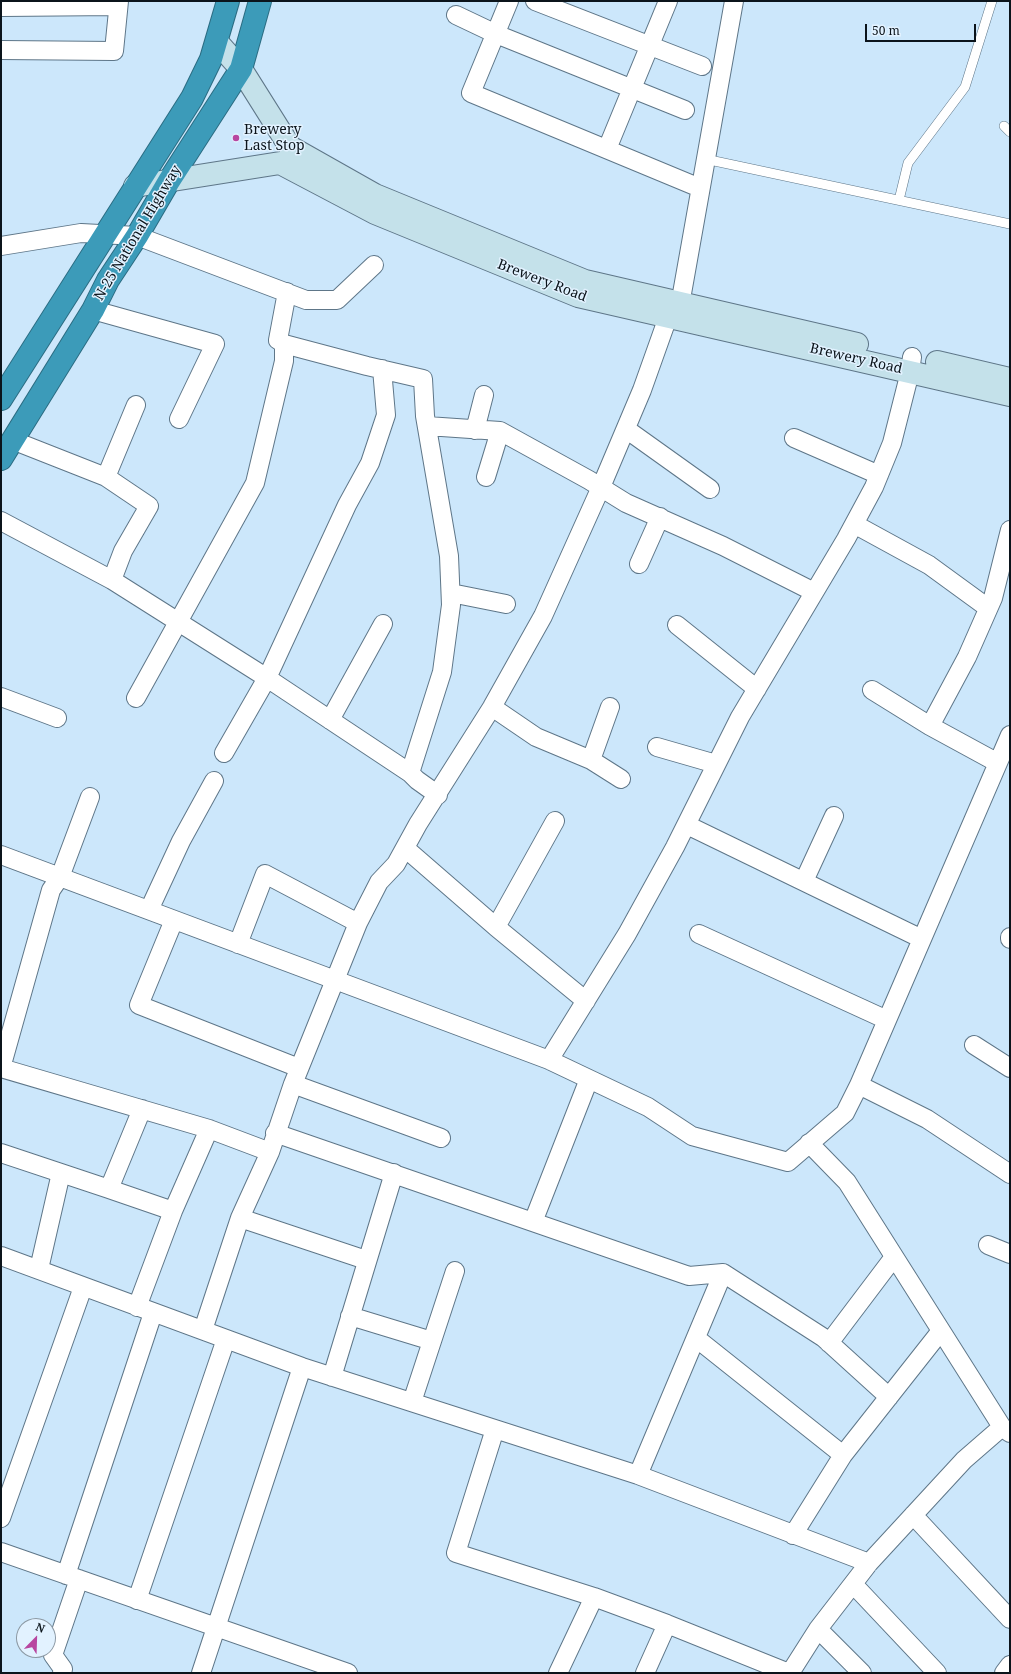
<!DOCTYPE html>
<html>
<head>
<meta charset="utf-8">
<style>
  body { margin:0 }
  #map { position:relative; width:1011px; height:1674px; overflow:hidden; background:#cce7fb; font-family:"Noto Serif",serif }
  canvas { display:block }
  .frame { position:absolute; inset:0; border:2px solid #0b141b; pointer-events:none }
  .north { position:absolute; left:16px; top:1618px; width:40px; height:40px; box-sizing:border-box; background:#e2f2ff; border:1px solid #8c99a4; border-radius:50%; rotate:23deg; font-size:11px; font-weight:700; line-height:16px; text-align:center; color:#0b141b }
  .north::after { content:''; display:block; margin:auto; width:14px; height:18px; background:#b846a0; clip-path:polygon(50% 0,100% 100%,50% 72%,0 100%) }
  .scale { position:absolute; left:865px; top:24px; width:111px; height:18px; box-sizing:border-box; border:2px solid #0b141b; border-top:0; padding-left:5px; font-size:12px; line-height:14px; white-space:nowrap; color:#0b141b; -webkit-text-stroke:3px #e2f2ff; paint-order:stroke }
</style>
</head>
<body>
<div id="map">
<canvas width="1011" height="1674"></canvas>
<div class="frame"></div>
<div class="north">N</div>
<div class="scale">50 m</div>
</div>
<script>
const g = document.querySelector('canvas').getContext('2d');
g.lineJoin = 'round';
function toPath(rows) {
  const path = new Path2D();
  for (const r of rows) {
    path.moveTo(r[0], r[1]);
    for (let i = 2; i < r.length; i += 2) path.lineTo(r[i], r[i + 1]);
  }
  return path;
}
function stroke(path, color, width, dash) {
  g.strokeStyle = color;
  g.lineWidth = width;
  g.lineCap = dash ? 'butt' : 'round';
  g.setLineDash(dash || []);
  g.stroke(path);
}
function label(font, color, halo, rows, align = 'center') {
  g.font = font + ' "Noto Serif",serif';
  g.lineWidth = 3;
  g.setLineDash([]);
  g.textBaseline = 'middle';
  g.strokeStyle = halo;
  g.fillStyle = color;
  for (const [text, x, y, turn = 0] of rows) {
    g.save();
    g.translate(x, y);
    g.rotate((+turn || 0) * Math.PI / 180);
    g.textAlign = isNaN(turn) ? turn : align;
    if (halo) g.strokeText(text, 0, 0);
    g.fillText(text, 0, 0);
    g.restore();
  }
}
const lane = toPath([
  [1004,126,1010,132],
  [705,159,1010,224],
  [899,200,908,163,965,87,992,1]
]);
const street = toPath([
  [509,1,471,93,700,188],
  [535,1,702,66],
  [1,7,118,6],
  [456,15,496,34,685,110],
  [1,50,114,51,119,1],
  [607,149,668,1],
  [1,246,81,233,137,236,306,300,337,300,374,265],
  [287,292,278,340,284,344,367,366,423,379,425,416,449,556,451,605,442,672,410,773],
  [93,310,215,344,179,419],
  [678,316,734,1],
  [427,426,500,431,589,480,626,503,723,546,814,592],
  [626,429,710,489],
  [475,430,484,395],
  [794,438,879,475],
  [12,440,106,477,149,506,123,551,112,580],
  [106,477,136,405],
  [486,477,500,431],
  [1,521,112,580,267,678,410,773,417,780,438,795],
  [854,524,929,565,988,608],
  [639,564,660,517],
  [451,593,506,604],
  [677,625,757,689],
  [872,690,930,726,998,763],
  [1,697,57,718],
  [136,698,255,483,284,361,284,344],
  [492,707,536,737,591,760,621,779],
  [330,720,383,624],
  [930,726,967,657,993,598,1010,530],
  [657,747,716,764],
  [224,753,267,678,347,505,370,463,386,415,382,369],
  [591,760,610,707],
  [687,825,922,939],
  [405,848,496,927,586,1001],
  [1,855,549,1060,648,1107,692,1136,788,1162,845,1113,859,1085,1010,735],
  [804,881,834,816],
  [149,910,181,841,214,781],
  [174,920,139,1005,299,1068],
  [496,927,555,821],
  [699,934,887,1020],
  [1010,937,1010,939],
  [238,944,265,874,358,923],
  [974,1045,1010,1068],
  [549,1060,627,934,675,847,740,717,846,539,874,487,892,443,910,372,912,357],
  [1,1068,51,890,60,877,90,797],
  [1,1068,209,1129,270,1152],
  [293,1084,441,1138],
  [859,1085,927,1119,1010,1174],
  [142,1109,109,1189,173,1211],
  [275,1133,689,1276,723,1273,824,1338,889,1397],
  [809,1143,847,1182,1002,1427,1010,1433],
  [1,1153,109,1189],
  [240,1218,366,1260],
  [533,1222,589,1079],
  [988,1245,1010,1254],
  [1,1256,302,1367,638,1475,869,1563],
  [39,1269,61,1173],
  [137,1307,173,1211,209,1129],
  [350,1316,432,1341],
  [203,1330,240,1218,270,1152,293,1084,358,923,379,882,396,864,418,824,492,707,543,616,601,487,642,390,668,317],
  [696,1338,843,1455],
  [829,1343,894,1257],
  [332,1377,394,1173],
  [412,1402,455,1271],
  [495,1429,456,1553,594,1597,667,1624,789,1673],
  [638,1475,723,1273],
  [913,1515,1010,1619],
  [1,1518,83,1287],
  [793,1535,843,1455,940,1332],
  [1,1552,348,1673],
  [66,1575,153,1313],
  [853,1584,937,1673],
  [137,1600,226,1339],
  [818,1629,862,1673],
  [62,1673,63,1669,53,1655,79,1579],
  [201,1673,302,1367],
  [558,1673,594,1597],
  [645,1673,667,1624],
  [790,1673,818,1629,869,1563,964,1460,1002,1427],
  [1004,1673,1010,1665]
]);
const secondary = toPath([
  [217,42,241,69,290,147,375,195,585,281,857,344],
  [135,186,280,163,375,213,578,296,1010,395],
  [937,362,1010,379]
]);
const highway = toPath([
  [1,399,192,98,211,59,228,1],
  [1,459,93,310,108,280,137,236,169,181,241,69,260,1]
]);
const markers = [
  [236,138,4,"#b846a0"]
];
const poiNames = [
  ["Brewery",244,130],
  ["Last Stop",244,146]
];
const streetNames = [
  ["N-25 National Highway",138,233,-59],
  ["Brewery Road",542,281,21],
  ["Brewery Road",856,359,13]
];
stroke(lane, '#5e7688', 10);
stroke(street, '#5e7688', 20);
stroke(secondary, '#5e7688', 24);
stroke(highway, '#2b6c82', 24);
stroke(lane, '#fff', 9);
stroke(street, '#fff', 18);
stroke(secondary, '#c4e1ea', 22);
stroke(highway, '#3c9bb9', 22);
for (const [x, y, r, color] of markers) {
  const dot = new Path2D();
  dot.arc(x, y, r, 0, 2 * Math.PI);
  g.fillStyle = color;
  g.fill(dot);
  stroke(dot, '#e2f2ff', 1.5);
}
label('14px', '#0b141b', '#e2f2ff', poiNames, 'left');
label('14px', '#0b141b', '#e2f2ff', streetNames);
</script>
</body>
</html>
